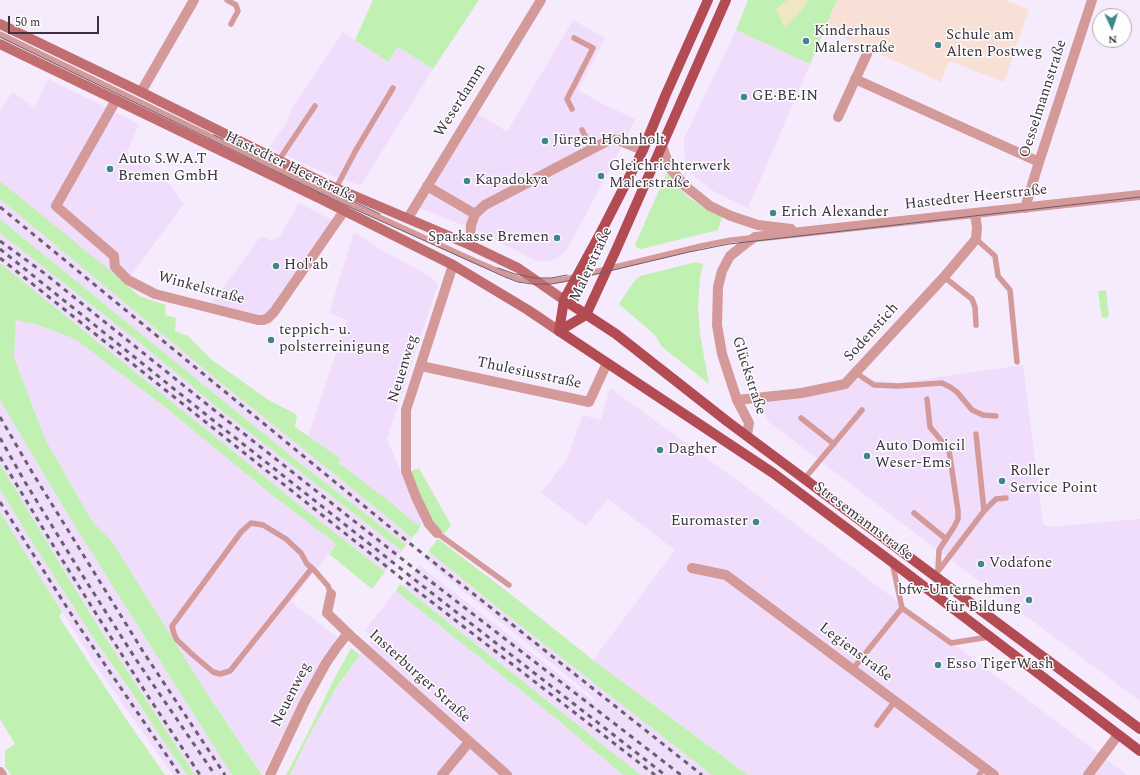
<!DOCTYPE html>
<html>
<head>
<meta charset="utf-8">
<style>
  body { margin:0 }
  #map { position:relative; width:1140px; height:775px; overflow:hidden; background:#f6eafd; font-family:Spectral,serif }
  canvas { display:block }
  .north { position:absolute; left:1092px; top:8px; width:40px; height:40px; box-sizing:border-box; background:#fdfdfd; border:1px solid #afacb1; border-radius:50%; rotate:177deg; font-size:11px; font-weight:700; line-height:16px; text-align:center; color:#3a323e }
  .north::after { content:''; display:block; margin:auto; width:14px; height:18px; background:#3f8789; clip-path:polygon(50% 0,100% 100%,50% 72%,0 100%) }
  .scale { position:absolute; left:8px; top:16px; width:91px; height:18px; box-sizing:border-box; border:2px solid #3a323e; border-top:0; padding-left:5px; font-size:12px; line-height:14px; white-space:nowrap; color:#3a323e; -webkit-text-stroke:3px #fdfdfd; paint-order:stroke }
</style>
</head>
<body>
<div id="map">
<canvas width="1140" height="775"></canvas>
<div class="north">N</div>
<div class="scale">50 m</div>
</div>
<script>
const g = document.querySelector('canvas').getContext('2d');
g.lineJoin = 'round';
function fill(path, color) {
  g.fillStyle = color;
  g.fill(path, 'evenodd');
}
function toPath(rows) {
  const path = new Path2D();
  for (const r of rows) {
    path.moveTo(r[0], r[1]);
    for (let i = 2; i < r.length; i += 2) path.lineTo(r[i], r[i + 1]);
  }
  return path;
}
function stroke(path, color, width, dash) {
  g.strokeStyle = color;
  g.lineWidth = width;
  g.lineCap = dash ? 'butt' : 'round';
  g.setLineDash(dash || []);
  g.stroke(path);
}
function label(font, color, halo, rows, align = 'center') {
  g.font = font + ' Spectral,serif';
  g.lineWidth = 3;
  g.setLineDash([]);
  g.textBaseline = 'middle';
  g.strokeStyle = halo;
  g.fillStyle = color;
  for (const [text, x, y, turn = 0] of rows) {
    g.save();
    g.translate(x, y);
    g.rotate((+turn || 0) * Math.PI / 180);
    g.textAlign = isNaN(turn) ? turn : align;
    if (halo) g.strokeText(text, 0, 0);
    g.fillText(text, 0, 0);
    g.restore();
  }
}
const built = toPath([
  [573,20,605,38,578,90,603,104,635,119,620,150,568,248,563,254,554,260,546,262,536,261,480,232,415,206,474,111,507,132],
  [736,30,810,64,748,208,715,192,695,177,685,162,684,139],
  [343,32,388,62,398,47,433,69,361,185,337,178,269,148,287,122,291,110],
  [48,79,139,124,127,152,158,173,171,186,184,204,124,284,0,181,0,110,13,92,34,108],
  [0,199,221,383,354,490,412,538,406,545,301,464,0,219],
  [299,203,332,220,268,315,263,317,211,304,261,236,272,241,280,236],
  [354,232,380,249,431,277,437,283,437,287,387,439,419,515,421,523,417,525,394,505,339,463,341,460,308,437,347,320,329,313],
  [0,233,145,347,217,407,402,551,385,572,307,511,0,263],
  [16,320,35,324,75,339,161,404,267,491,336,544,291,602,337,637,299,701,263,775,208,695,111,540,92,521,45,439,14,357],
  [1023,365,1043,524,1048,527,1140,519,1140,701,932,546,769,422,755,396,862,379,898,383],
  [610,388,741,483,1127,775,748,775,593,660,675,550,608,499,586,526,541,493,566,461,583,415,601,420],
  [0,400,71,520,232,775,195,775,132,678,60,564,0,464],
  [0,489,27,534,92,636,187,775,173,775,97,667,0,512],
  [429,552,507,615,712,775,641,775,403,586,419,565,593,701,595,699,424,559],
  [396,591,559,721,623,775,290,775,310,734,339,683,360,655,374,638,365,630]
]);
const education = toPath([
  [837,0,1004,0,1029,9,1004,82,949,61,941,82,825,29]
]);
const green = toPath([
  [373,0,479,0,433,69,398,47,388,62,355,40],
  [748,0,837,0,810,64,736,30],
  [667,172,675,183,688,197,706,209,722,217,718,230,641,249,637,248,635,245],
  [0,181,113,273,139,296,166,305,165,315,176,318,175,331,188,336,212,360,267,399,297,415,295,427,341,459,339,463,394,505,417,525,421,523,419,530,412,538,354,490,221,383,0,199],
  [0,219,301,464,406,545,402,551,217,407,145,347,0,233],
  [696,262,703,264,700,278,698,306,700,334,709,384,661,346,656,336,619,304,635,280,640,276],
  [0,263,307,511,385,572,372,589,329,554,336,544,267,491,161,404,75,339,35,324,16,320,14,357,45,439,92,521,111,540,208,695,262,775,232,775,71,520,0,400],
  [1106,290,1109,317,1102,318,1098,291],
  [0,464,60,564,100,629,195,775,187,775,168,748,130,690,92,636,27,534,0,489],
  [419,468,451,525,444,534,437,528,427,515,410,472],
  [0,512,62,612,59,617,124,716,165,775,11,775,5,767,5,750,15,744,0,719],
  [438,539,513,596,593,660,748,775,712,775,507,615,428,551],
  [400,584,414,595,641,775,623,775,559,721,396,591],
  [351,648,360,655,339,683,310,734,290,775,286,775,309,731,333,681]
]);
const sand = toPath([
  [787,0,809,0,797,16,784,27,776,9]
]);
const lane = toPath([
  [227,0,236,5,238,11,231,24],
  [0,34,342,200,475,261,508,275,519,279,536,281,552,281,566,279,701,246,731,240,750,238],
  [572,109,567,99,593,48,574,38],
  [582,130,592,149],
  [279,160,315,106],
  [336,188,356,150,393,88],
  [976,239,995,256,998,276,1010,290,1017,362],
  [944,277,972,299,975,307,976,325],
  [856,373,874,385,898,386,942,383,950,387,957,392,972,410,983,415,996,416],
  [927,399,930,427,949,450,958,511,958,519,954,527,939,550,938,570,935,576],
  [801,418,834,444],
  [805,478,862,410],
  [984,511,996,499,1006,498],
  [914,513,946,539],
  [437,533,509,585],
  [892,562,902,608,951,643,989,637],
  [312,568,230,671,220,674,213,672,193,655,177,640,174,634,172,626,241,532,251,523,263,525,286,539,301,553,307,564,312,568,315,571,328,586,331,594],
  [939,570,984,511,976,434],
  [852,670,902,608],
  [877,725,895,701],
  [979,775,984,768]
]);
const street = toPath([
  [855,79,1039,162],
  [141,92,194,0],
  [116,100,56,206,114,256,115,267,128,280,155,294,258,320,263,320,268,318,274,312,344,211],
  [838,117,867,54],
  [662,146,670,168,685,186,710,206,731,216,758,225,791,229],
  [427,186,475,214],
  [1025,208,1039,162,1092,0],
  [408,218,541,0],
  [470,245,471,225,475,214,485,205,611,139,618,140,643,150],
  [421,366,589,402,607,363],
  [737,400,802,393,845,384,944,277,976,239,977,227,975,214],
  [747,435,749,423,737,400,722,354,717,325,718,287,722,271,730,256,745,244,755,237,1140,195],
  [437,533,429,524,416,497,406,471,406,410,453,265],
  [692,568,726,575,994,775],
  [331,594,327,613,353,638,507,775],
  [0,772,2,775],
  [270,775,304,703,326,663,337,647,348,633],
  [442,775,469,742],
  [1088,775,1118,735]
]);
const secondary = toPath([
  [0,24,141,92,324,183,470,245,518,268,564,300],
  [0,44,323,200,453,265,528,310,559,331]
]);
const primary = toPath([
  [564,300,616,334,728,422,1140,729],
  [559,331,773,473,892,562,1140,751],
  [559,331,586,315,616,250,726,0],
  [559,331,564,300,600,234,643,150,666,94,708,0]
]);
const tram = toPath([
  [0,37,341,203,505,277,518,282,532,284,551,284,563,282,689,252,729,244,1140,197],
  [214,135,239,147],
  [288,171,380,214],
  [498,268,515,274,535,278,551,278,567,275]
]);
const rail = toPath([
  [0,207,408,542,702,775],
  [0,241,44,273,214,410,416,570,681,775],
  [0,249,209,417,410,576,665,775],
  [0,258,406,582,655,775],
  [0,417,32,472,144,653,225,775],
  [0,438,25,482,81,573,135,658,215,775],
  [0,457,56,550,146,693,200,775],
  [0,502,80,628,180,775]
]);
const markers = [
  [806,41,4,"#3f8789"],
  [938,45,4,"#3f8789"],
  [744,97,4,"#3f8789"],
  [545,141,4,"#3f8789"],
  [110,169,4,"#3f8789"],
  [601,176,4,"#3f8789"],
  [467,181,4,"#3f8789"],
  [773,213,4,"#3f8789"],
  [557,238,4,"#3f8789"],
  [276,266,4,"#3f8789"],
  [271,340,4,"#3f8789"],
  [660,450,4,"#3f8789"],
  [867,456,4,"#3f8789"],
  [1002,481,4,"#3f8789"],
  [756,522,4,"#3f8789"],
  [981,564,4,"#3f8789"],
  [1029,600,4,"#3f8789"],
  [938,665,4,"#3f8789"]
];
const poiNames = [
  ["Kinderhaus",814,32],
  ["Malerstraße",814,49],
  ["Schule am",946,36],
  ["Alten Postweg",946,53],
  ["GE·BE·IN",752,97],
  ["Jürgen Hohnholt",553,141],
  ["Auto S.W.A.T",118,160],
  ["Bremen GmbH",118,177],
  ["Gleichrichterwerk",609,167],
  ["Malerstraße",609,184],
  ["Kapadokya",475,181],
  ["Erich Alexander",781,213],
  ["Sparkasse Bremen",549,238,"right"],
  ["Hol'ab",284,266],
  ["teppich- u.",279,331],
  ["polsterreinigung",279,348],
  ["Auto Domicil",875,447],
  ["Weser-Ems",875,464],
  ["Dagher",668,450],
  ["Roller",1010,472],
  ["Service Point",1010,489],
  ["Euromaster",748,522,"right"],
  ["Vodafone",989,564],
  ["bfw-Unternehmen",1021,591,"right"],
  ["für Bildung",1021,608,"right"],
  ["Esso TigerWash",946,665]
];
const streetNames = [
  ["Oesselmannstraße",1044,99,-72],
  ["Weserdamm",461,101,-58],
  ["Hastedter Heerstraße",290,168,26],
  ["Hastedter Heerstraße",976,198,-6],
  ["Malerstraße",592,265,-65],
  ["Winkelstraße",201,289,15],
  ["Sodenstich",872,333,-48],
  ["Neuenweg",404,369,-73],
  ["Thulesiusstraße",529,374,12],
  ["Glückstraße",748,376,72],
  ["Stresemannstraße",863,522,37],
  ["Legienstraße",855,653,37],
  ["Insterburger Straße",419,677,42],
  ["Neuenweg",292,695,-63]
];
fill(built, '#f0ddfc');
fill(education, '#f8e0d6');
fill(green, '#c1f1b2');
fill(sand, '#f0e6c1');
stroke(lane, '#d49999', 5.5);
stroke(street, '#d49999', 10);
stroke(secondary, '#c26d70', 10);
stroke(primary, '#b34b53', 10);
stroke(tram, '#69606d', 1);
stroke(rail, '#69606d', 3, [5, 5]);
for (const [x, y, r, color] of markers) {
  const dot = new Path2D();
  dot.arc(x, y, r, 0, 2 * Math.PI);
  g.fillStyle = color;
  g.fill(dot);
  stroke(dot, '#fdfdfd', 1.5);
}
label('15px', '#3a323e', '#fdfdfd', poiNames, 'left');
label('15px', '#3a323e', '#fdfdfd', streetNames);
</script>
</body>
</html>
